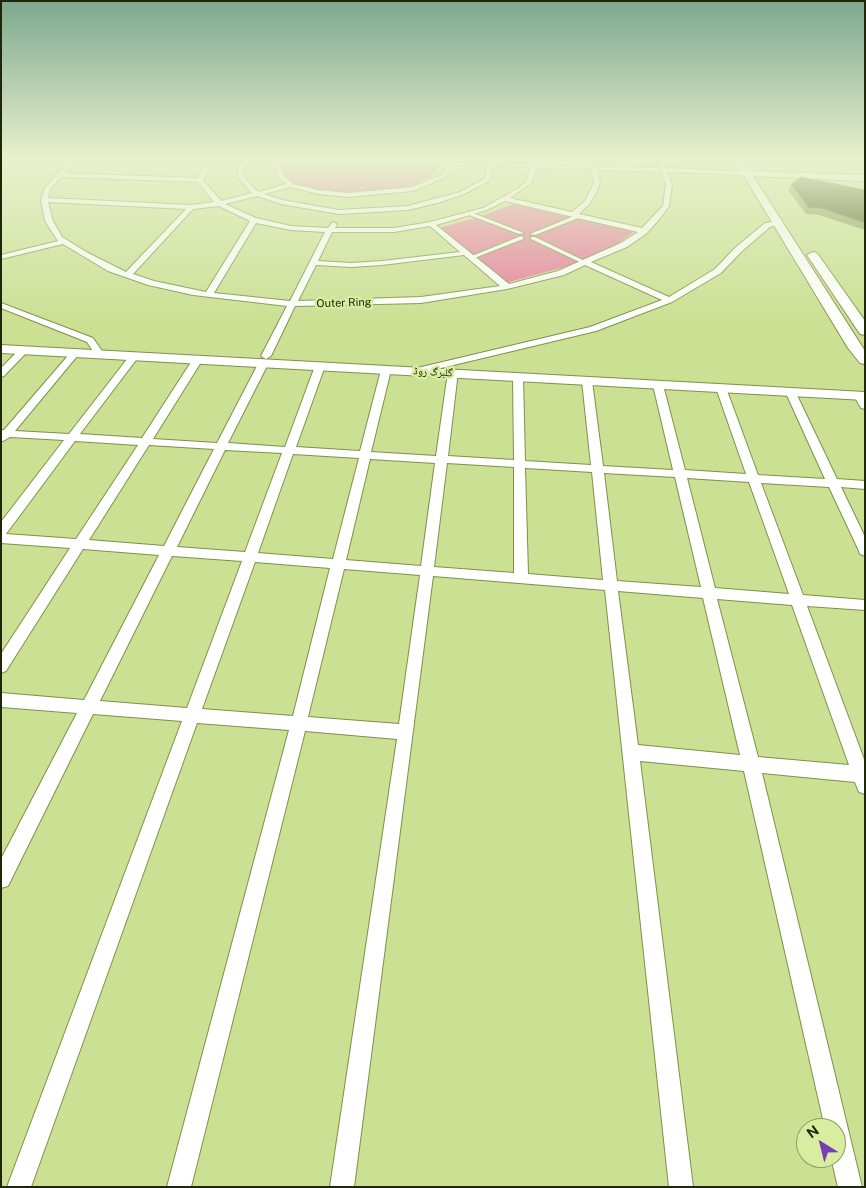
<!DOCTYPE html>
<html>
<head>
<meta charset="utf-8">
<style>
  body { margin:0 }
  #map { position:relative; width:866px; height:1188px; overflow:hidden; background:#cbe093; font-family:"Public Sans",sans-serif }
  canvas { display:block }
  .frame { position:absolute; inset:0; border:2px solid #202708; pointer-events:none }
  .north { position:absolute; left:796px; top:1118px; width:50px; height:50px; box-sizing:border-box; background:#d8eda0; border:1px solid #8e9e63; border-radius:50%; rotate:324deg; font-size:14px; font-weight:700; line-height:20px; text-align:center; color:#202708 }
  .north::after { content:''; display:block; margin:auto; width:18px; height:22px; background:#763fb6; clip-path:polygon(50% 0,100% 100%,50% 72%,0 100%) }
</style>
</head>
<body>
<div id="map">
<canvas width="866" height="1188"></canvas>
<div class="frame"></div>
<div class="north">N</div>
</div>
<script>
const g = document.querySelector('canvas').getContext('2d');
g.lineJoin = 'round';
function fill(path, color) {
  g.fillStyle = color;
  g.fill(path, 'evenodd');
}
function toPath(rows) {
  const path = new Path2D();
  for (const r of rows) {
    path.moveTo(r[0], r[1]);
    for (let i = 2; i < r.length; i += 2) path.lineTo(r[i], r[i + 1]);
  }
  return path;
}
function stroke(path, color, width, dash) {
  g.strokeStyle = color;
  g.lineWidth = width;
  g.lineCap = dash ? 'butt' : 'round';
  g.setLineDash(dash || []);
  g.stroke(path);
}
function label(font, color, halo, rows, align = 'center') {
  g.font = font + ' "Public Sans","Noto Naskh Arabic",sans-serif';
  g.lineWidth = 5;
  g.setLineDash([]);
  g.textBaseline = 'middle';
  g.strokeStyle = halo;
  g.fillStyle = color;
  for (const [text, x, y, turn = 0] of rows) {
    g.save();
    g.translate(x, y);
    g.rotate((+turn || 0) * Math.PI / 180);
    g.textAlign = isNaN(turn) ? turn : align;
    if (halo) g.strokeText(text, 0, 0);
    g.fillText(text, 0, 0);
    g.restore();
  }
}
const green = toPath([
  [286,163,438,167,431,177,408,187,353,193,321,191,295,184,287,179,282,170],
  [513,204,634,232,617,244,593,256,565,267,505,283,435,229,479,217]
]);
const pedestrian = toPath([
  [469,213,473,213,524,233,519,234,469,215,469,213],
  [579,214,581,217,535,235,530,234,579,214],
  [521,236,524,238,523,239,472,259,467,258,521,236],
  [531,237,535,237,589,263,584,264,531,239,531,237]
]);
const minor = toPath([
  [77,158,84,158,64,173,198,178,208,158,214,158,203,180,221,201,252,193,238,178,237,172,244,158,250,158,243,172,244,177,258,192,286,184,278,177,276,172,275,167,280,158,449,161,450,158,456,158,455,162,660,168,656,158,662,158,666,168,735,171,733,174,667,172,672,184,669,206,661,217,647,233,627,247,591,262,669,297,715,269,735,248,765,223,779,221,783,223,770,227,741,252,721,273,672,302,596,331,416,374,411,371,413,369,590,327,662,300,585,265,564,275,507,289,421,303,295,306,271,356,266,359,261,356,287,306,193,295,148,285,108,271,63,244,1,259,1,255,58,241,45,221,41,200,45,188,60,171,77,158],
  [285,160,286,160,448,165,442,175,412,187,348,193,318,190,293,184,283,175,281,167,285,160],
  [454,165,488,166,484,179,460,192,408,206,339,210,282,200,264,194,291,187,318,194,348,197,413,191,446,177,454,165],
  [494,166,530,167,527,180,519,188,483,208,430,222,394,228,335,228,337,224,333,222,328,228,291,226,256,218,225,204,257,196,281,204,339,214,408,210,441,202,464,194,489,181,494,166],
  [536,168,591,169,594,183,585,201,572,212,510,198,532,182,536,168],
  [597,170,661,172,666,184,663,206,642,228,579,214,590,203,596,193,600,183,597,170],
  [61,177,198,182,214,202,191,205,48,198,50,189,61,177],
  [505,201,573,217,638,232,621,243,558,271,509,284,436,225,487,210,505,201],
  [48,202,186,209,126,272,88,253,62,237,53,221,48,202],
  [219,206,250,221,206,292,154,281,133,274,193,209,219,206],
  [256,223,291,230,325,232,290,301,214,293,256,223],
  [430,226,460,252,382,261,351,263,318,261,332,232,394,232,430,226],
  [464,255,500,286,421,297,298,301,316,265,351,267,382,265,464,255],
  [1,303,93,338,104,354,102,356,96,356,87,342,1,308,1,303],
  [24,347,29,350,27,352,4,376,1,377,1,368,21,348,24,347],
  [75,350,80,353,78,355,15,431,69,434,131,354,134,353,139,356,80,434,142,438,193,359,198,356,203,359,153,439,217,443,258,364,263,361,268,364,228,443,285,447,315,366,320,363,325,366,296,447,360,451,381,370,386,367,391,370,371,452,436,456,448,372,453,369,458,372,448,456,514,460,513,377,518,374,523,377,525,461,591,465,582,381,587,378,592,381,603,466,673,470,653,385,658,382,663,385,685,470,746,474,716,388,721,385,726,388,758,475,825,479,785,391,786,389,794,389,837,479,865,481,865,489,841,487,865,537,865,556,860,554,859,551,829,487,761,483,803,595,865,600,865,610,807,606,865,762,865,794,859,792,855,782,762,773,862,1187,838,1187,831,1158,836,1158,836,1128,825,1128,744,771,640,761,693,1187,669,1187,605,590,433,576,354,1187,330,1187,397,739,305,731,191,1187,167,1187,289,730,197,723,31,1187,7,1187,182,721,93,714,8,886,1,888,1,859,77,713,1,707,1,693,84,700,159,555,83,549,6,671,1,673,1,654,70,548,1,543,1,522,64,440,10,437,3,441,1,441,1,430,4,430,72,351,75,350],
  [75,441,138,445,76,539,6,534,75,441],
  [149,445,214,449,164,546,89,540,149,445],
  [225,450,282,453,245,552,177,547,225,450],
  [293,454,359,458,333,559,258,553,293,454],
  [370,459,435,463,421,566,346,560,370,459],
  [447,463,514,467,514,573,434,567,447,463],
  [525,468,592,472,603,580,528,574,525,468],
  [604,473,675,477,701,587,617,581,604,473],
  [687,478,749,482,789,594,715,588,687,478],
  [172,556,242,561,187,708,100,701,172,556],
  [255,562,330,568,293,716,202,709,255,562],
  [344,569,420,575,399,724,308,717,344,569],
  [618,591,703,598,740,755,638,745,618,591],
  [717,599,792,605,849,765,758,757,717,599],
  [859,393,865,397,865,409,861,408,854,396,859,393]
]);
const secondary = toPath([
  [733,158,741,158,749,171,865,175,865,181,753,176,865,351,865,364,860,363,848,348,744,176,734,175,733,173,740,170,733,158],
  [813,252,817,253,865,321,865,335,860,334,807,255,813,252],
  [1,345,865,392,865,400,1,353,1,345]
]);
const wall = toPath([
  [791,184,865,190,865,230,819,215,806,214,788,190]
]);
const building = toPath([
  [801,177,865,190,865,223,821,208,809,208,791,184,801,177]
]);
const farStreetnames = [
  ["Outer Ring",344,303,-2],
  ["گلبرگ روڈ",433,372,3]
];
fill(green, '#e67c9d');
stroke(pedestrian, '#7e9147', 2);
stroke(minor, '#7e9147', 2);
stroke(secondary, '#7e9147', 2);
fill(pedestrian, '#fff');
fill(minor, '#fff');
fill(secondary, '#fff');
fill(wall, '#849450');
fill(building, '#3c490e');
stroke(building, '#677636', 1);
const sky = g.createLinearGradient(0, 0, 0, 324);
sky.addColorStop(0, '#7da88e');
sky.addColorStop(0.49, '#e8f1ce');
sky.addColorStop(1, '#e8f1ce00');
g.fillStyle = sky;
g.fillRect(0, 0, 866, 324);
label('11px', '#202708', '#d8eda0', farStreetnames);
</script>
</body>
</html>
